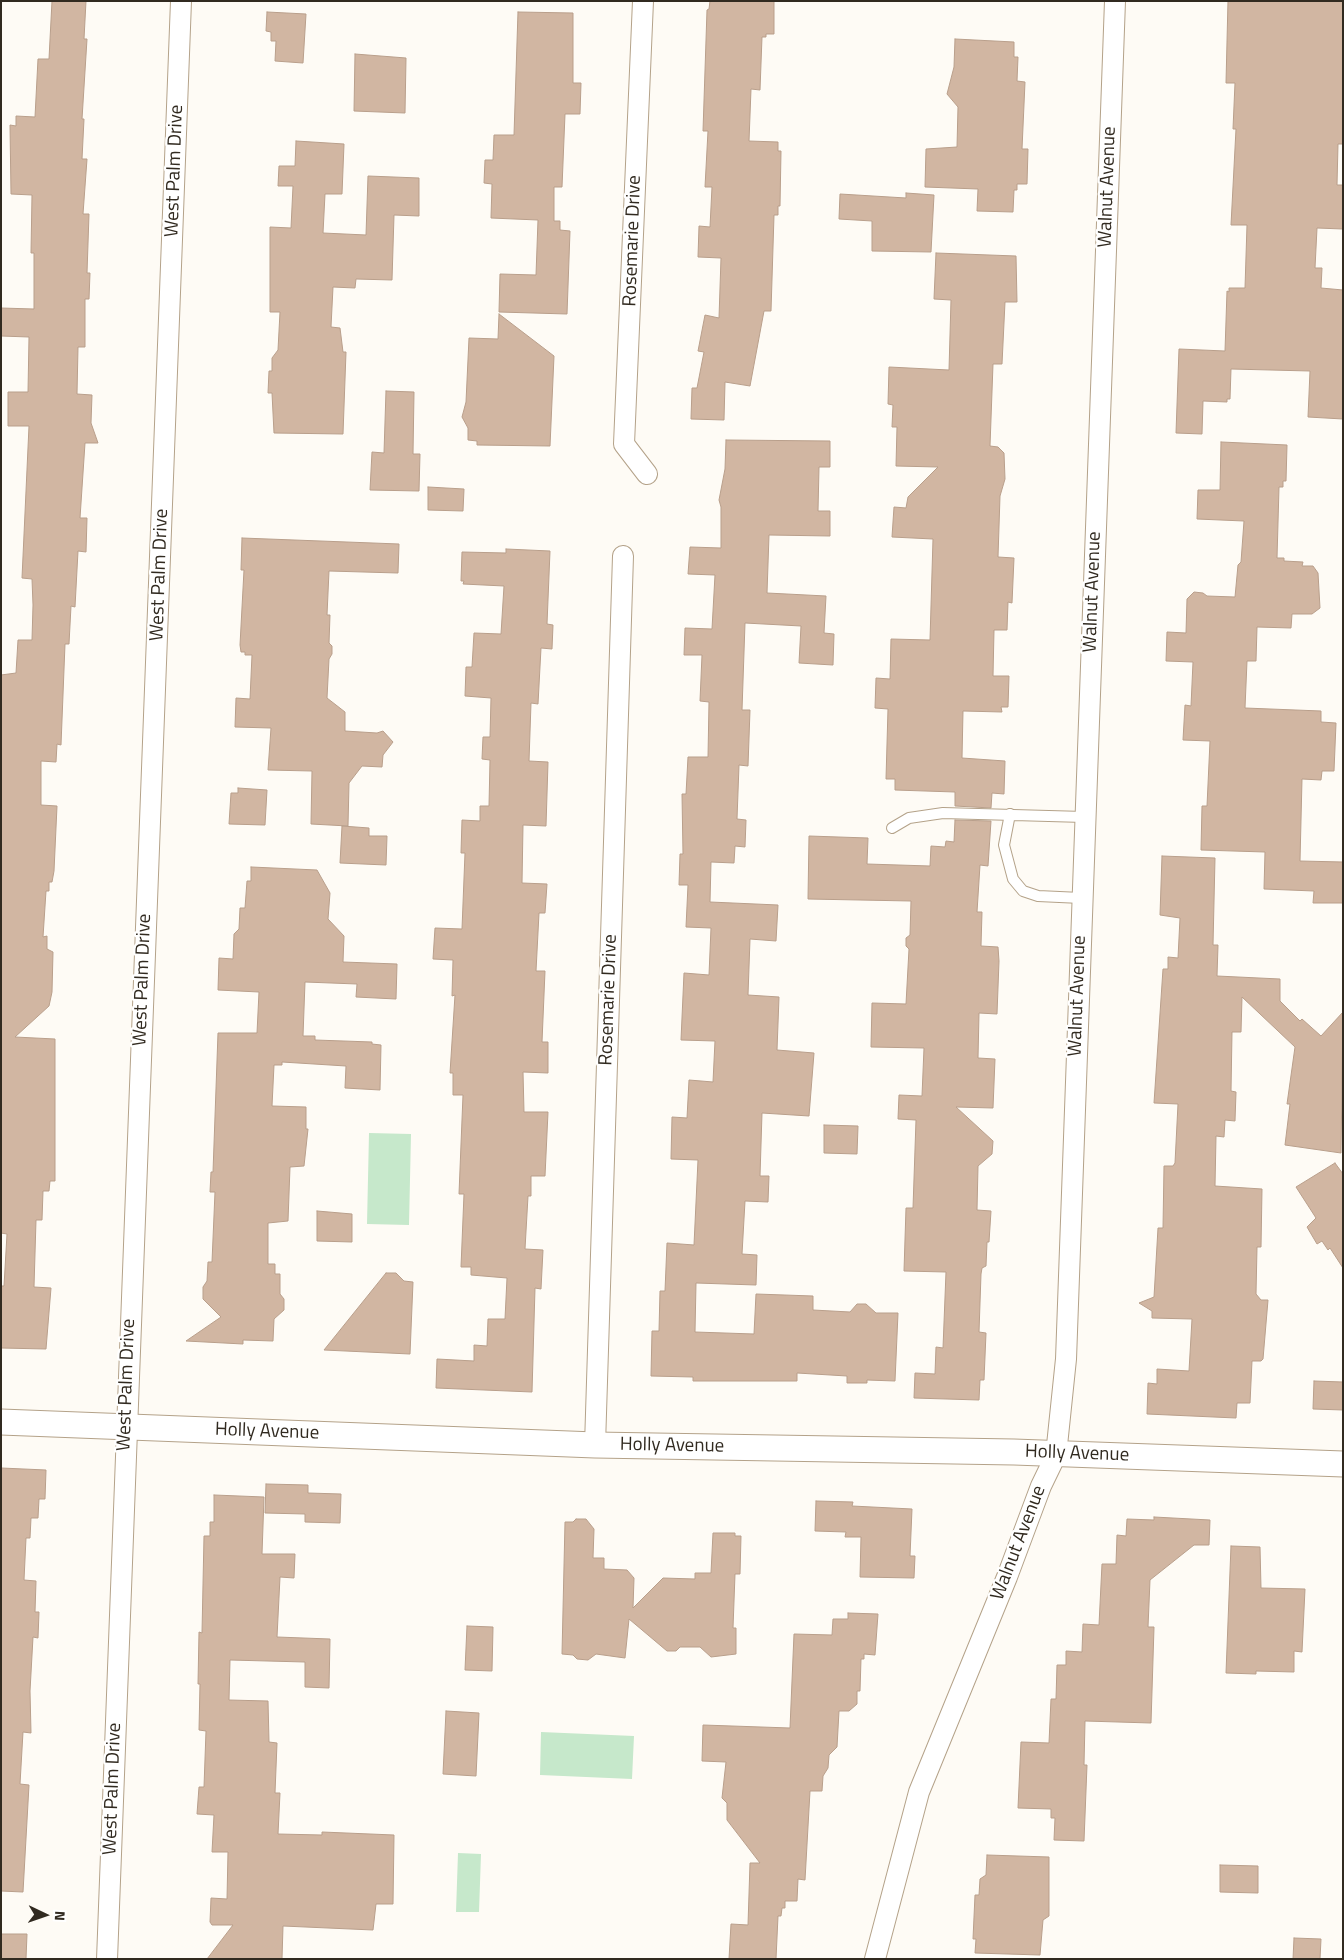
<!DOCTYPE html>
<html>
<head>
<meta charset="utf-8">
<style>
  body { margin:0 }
  #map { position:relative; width:1344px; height:1960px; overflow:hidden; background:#fefbf5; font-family:"Titillium Web",sans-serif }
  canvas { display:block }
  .frame { position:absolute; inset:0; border:2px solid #312a20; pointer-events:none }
  .north { position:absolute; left:20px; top:1890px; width:50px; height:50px; -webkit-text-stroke:4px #fff; paint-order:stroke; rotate:93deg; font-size:14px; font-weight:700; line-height:20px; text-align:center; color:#312a20 }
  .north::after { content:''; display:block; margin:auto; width:18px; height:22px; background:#312a20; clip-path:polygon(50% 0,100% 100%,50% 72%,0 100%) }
</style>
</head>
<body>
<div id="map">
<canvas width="1344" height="1960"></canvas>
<div class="frame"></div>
<div class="north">N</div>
</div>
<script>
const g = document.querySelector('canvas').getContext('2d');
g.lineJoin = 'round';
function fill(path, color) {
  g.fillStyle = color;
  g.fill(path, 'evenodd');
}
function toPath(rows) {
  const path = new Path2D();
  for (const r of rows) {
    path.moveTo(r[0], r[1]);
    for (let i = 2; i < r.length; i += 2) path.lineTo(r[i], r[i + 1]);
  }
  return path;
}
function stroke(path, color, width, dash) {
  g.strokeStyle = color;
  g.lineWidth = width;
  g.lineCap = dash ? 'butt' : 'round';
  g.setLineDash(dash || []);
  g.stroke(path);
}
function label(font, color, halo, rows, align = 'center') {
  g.font = font + ' "Titillium Web",sans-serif';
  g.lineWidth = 4.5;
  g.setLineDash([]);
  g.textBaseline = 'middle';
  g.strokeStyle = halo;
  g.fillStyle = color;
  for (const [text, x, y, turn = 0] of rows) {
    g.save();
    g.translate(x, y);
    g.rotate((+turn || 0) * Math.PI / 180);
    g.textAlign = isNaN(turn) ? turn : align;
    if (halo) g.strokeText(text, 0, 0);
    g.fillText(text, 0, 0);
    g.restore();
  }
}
const green = toPath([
  [369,1133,411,1134,409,1225,367,1224],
  [541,1732,634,1736,632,1779,540,1775],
  [458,1853,481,1854,479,1912,456,1912]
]);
const building = toPath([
  [52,1,86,1,84,39,87,39,82,119,84,119,82,159,87,159,83,214,89,214,87,273,90,273,89,299,85,299,85,347,78,347,77,394,92,395,91,423,98,443,85,443,80,518,87,518,86,552,78,551,75,607,71,606,69,644,65,644,61,745,57,744,56,762,41,761,41,805,57,806,54,871,52,882,49,882,49,891,46,891,43,937,47,936,47,949,53,952,52,992,49,1006,15,1037,55,1039,55,1181,50,1181,49,1191,43,1191,42,1220,36,1220,34,1287,51,1288,46,1349,1,1348,1,1286,4,1286,7,1234,1,1233,1,675,16,673,18,640,32,640,33,605,32,579,22,578,29,426,8,426,8,392,28,392,29,337,1,336,1,308,34,309,34,253,31,253,32,195,11,194,10,125,16,126,16,116,35,117,38,59,49,59,52,1],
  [710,1,774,1,774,34,766,34,766,37,762,37,760,90,751,89,749,141,778,142,778,151,781,151,780,206,778,206,778,215,774,215,771,311,764,311,750,386,725,382,724,420,691,419,692,388,697,388,704,352,698,351,705,315,719,318,721,258,698,257,699,226,710,227,712,187,705,187,708,131,703,131,707,10,709,9,710,1],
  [1228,1,1343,1,1343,144,1338,144,1337,185,1343,185,1343,229,1317,228,1315,268,1322,268,1321,288,1343,290,1343,419,1308,417,1310,371,1231,369,1230,399,1227,399,1227,402,1203,401,1202,434,1176,433,1179,349,1225,351,1227,291,1229,292,1229,288,1245,288,1247,225,1231,225,1236,129,1233,129,1235,83,1226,83,1228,1],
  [267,12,306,14,303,63,275,61,276,41,271,41,271,32,266,31,267,12],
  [518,12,573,13,573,83,581,83,580,114,565,114,562,187,554,187,554,221,560,221,560,230,570,231,567,314,499,312,500,274,536,275,538,220,491,218,492,184,484,183,485,160,493,160,494,135,514,135,518,12],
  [955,39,1014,42,1014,57,1018,57,1017,81,1025,82,1022,149,1028,149,1027,184,1017,184,1017,190,1014,190,1013,212,977,211,978,189,925,187,926,149,957,147,958,107,947,94,954,67,955,39],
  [355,54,406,58,405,113,354,111,355,54],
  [296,141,344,144,342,194,325,194,323,233,366,235,368,176,419,178,419,216,394,215,392,280,356,279,355,288,333,287,331,327,340,328,343,352,346,352,343,434,274,433,272,393,268,393,269,371,272,371,272,358,278,350,280,312,270,312,270,227,291,228,293,186,278,186,279,166,295,166,296,141],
  [906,193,934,195,931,252,872,251,872,221,839,219,840,194,906,198,906,193],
  [936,253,1016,256,1017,302,1005,302,1002,364,993,364,990,446,998,447,1004,453,1005,479,1000,496,998,557,1014,558,1012,603,1008,602,1007,630,994,630,993,676,1009,676,1008,707,1001,707,1002,712,963,711,962,758,1005,761,1004,794,992,793,991,808,955,806,955,792,895,790,895,779,886,779,888,709,875,708,876,678,890,679,891,639,930,640,933,539,892,537,894,507,906,508,908,497,938,467,896,466,897,427,892,427,893,405,888,404,889,367,949,370,951,300,934,299,936,253],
  [499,314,554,356,550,446,477,445,477,441,468,440,468,428,462,417,466,402,469,338,498,339,499,314],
  [386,391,414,392,413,454,420,454,419,491,370,490,372,452,384,453,386,391],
  [726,440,830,441,830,467,819,467,818,511,830,511,830,536,769,535,767,593,826,596,824,633,834,634,833,665,799,663,801,626,745,623,742,710,750,710,748,766,739,765,737,819,746,820,745,847,735,846,734,863,711,862,710,902,778,905,776,941,750,939,748,995,779,997,777,1050,814,1053,809,1116,762,1113,760,1176,769,1176,768,1202,745,1201,742,1254,757,1255,756,1285,696,1283,695,1332,754,1334,756,1294,813,1296,813,1310,850,1312,857,1304,866,1304,876,1313,898,1313,895,1381,867,1380,867,1383,847,1383,847,1376,797,1373,797,1381,693,1381,693,1377,651,1376,652,1331,659,1331,660,1291,665,1291,667,1243,694,1245,698,1160,671,1159,672,1117,687,1118,689,1080,713,1082,715,1041,681,1040,684,973,709,975,711,928,686,927,688,885,679,885,680,854,683,854,682,794,686,794,688,757,708,757,709,702,700,701,702,655,684,655,685,628,712,629,715,575,688,574,690,547,721,548,721,507,719,500,725,469,726,440],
  [1221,442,1287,445,1286,481,1283,481,1283,487,1279,487,1277,558,1284,558,1284,561,1303,562,1302,566,1313,566,1318,573,1320,608,1312,614,1292,614,1291,628,1257,627,1256,661,1247,661,1245,708,1321,711,1321,722,1336,723,1334,771,1322,771,1321,780,1302,779,1300,861,1343,862,1343,903,1313,903,1314,891,1264,889,1265,852,1201,850,1202,806,1207,806,1210,741,1183,740,1185,705,1191,706,1193,662,1166,661,1167,632,1186,633,1187,599,1194,592,1203,593,1207,596,1235,597,1238,565,1241,562,1244,521,1197,519,1198,490,1220,490,1221,442],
  [428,487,464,489,463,511,428,510,428,487],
  [242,538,399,544,398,573,329,571,327,615,330,615,329,643,332,646,332,654,329,659,327,698,345,712,345,731,377,733,383,731,393,742,383,755,382,767,362,766,349,783,348,826,311,824,312,771,268,770,271,728,235,727,236,698,250,699,252,655,245,655,245,652,241,652,240,645,244,570,241,570,242,538],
  [506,549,550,551,547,624,553,625,552,649,541,648,538,704,531,703,529,761,548,762,546,826,523,825,522,883,547,884,545,913,539,913,536,971,545,971,542,1042,548,1042,548,1073,523,1072,524,1112,548,1112,545,1176,531,1176,531,1196,528,1196,525,1249,543,1250,541,1289,535,1288,532,1392,436,1388,437,1359,474,1361,474,1345,487,1346,488,1319,505,1319,507,1278,471,1275,471,1267,461,1267,464,1194,459,1194,463,1095,453,1095,453,1073,450,1073,455,995,452,996,453,960,433,959,435,928,462,929,465,853,461,853,462,820,480,821,480,806,489,806,490,760,482,759,483,737,490,737,491,698,465,696,466,667,472,667,474,633,501,634,504,586,463,584,464,581,461,581,462,552,506,553,506,549],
  [238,788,267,790,265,825,229,824,231,793,238,793,238,788],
  [955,820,991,821,988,866,980,865,977,912,982,912,981,946,998,947,999,961,997,1014,979,1013,978,1058,995,1059,993,1108,956,1107,993,1141,992,1154,978,1166,977,1210,991,1211,989,1242,987,1242,986,1266,982,1268,981,1274,979,1332,986,1333,984,1380,980,1380,979,1400,914,1398,915,1373,935,1374,936,1347,943,1348,946,1272,904,1271,906,1208,913,1208,916,1120,898,1119,899,1095,922,1096,924,1048,871,1047,872,1003,906,1004,909,949,906,946,906,938,910,935,911,901,808,899,809,836,868,838,867,864,930,866,931,846,945,847,946,841,954,842,955,820],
  [342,826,369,828,369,836,387,836,386,865,340,863,342,826],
  [1162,856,1215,858,1213,945,1218,945,1217,976,1280,979,1280,1001,1300,1021,1302,1019,1321,1036,1343,1012,1341,1153,1285,1145,1290,1104,1287,1104,1295,1047,1242,997,1241,1032,1232,1032,1231,1091,1236,1092,1235,1121,1225,1120,1224,1137,1216,1136,1215,1186,1262,1189,1261,1247,1257,1247,1256,1294,1261,1300,1268,1300,1263,1359,1261,1361,1252,1361,1250,1403,1237,1403,1236,1418,1147,1414,1148,1383,1157,1384,1157,1369,1189,1371,1192,1319,1152,1318,1152,1311,1139,1303,1154,1297,1158,1228,1163,1228,1164,1166,1173,1166,1175,1163,1178,1104,1154,1103,1163,969,1168,969,1168,957,1178,958,1180,918,1160,915,1162,856],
  [251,867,317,870,330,893,328,919,344,936,343,962,397,964,396,999,356,997,357,984,305,982,303,1036,315,1036,315,1040,372,1042,372,1044,381,1045,380,1090,345,1088,346,1066,282,1062,282,1065,274,1065,272,1106,306,1107,306,1129,308,1129,304,1166,290,1167,288,1221,268,1223,268,1264,275,1264,275,1274,280,1274,280,1294,284,1299,284,1310,274,1319,273,1341,243,1340,243,1344,186,1341,221,1317,203,1299,203,1287,207,1281,208,1262,212,1262,215,1192,210,1192,211,1172,213,1172,218,1033,257,1033,259,992,218,990,219,958,233,959,234,934,239,929,240,908,245,908,247,881,251,881,251,867],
  [824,1125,858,1126,857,1154,824,1153,824,1125],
  [1335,1163,1343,1174,1343,1268,1330,1248,1328,1250,1322,1241,1317,1244,1307,1227,1316,1218,1296,1187,1335,1163],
  [317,1211,352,1214,352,1242,317,1241,317,1211],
  [386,1273,396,1273,404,1281,413,1282,410,1354,324,1350,386,1273],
  [1314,1381,1343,1382,1343,1410,1313,1409,1314,1381],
  [1,1468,46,1470,45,1499,39,1499,38,1518,31,1518,30,1538,26,1538,24,1580,36,1581,35,1612,39,1612,38,1638,33,1637,30,1691,31,1733,23,1732,20,1784,29,1785,23,1892,1,1891,1,1468],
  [266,1484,308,1485,308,1493,341,1494,340,1523,305,1522,305,1514,265,1513,266,1484],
  [214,1495,264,1497,262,1554,295,1554,294,1578,280,1577,277,1637,330,1639,329,1688,305,1687,305,1662,230,1660,229,1700,268,1701,269,1742,277,1743,275,1793,280,1793,278,1834,322,1835,322,1832,394,1835,393,1904,376,1904,373,1930,283,1926,282,1959,207,1959,233,1925,212,1925,210,1922,211,1898,227,1899,228,1852,212,1852,214,1815,197,1814,199,1787,204,1787,206,1731,199,1730,200,1684,198,1684,199,1632,202,1633,204,1536,210,1536,210,1522,214,1522,214,1495],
  [816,1501,853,1502,852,1506,912,1509,910,1556,915,1556,914,1578,860,1577,861,1537,845,1537,846,1532,815,1531,816,1501],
  [1154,1517,1210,1520,1209,1545,1194,1545,1150,1580,1148,1627,1154,1627,1151,1723,1085,1721,1084,1765,1087,1765,1084,1841,1054,1840,1055,1818,1051,1818,1051,1809,1018,1808,1021,1742,1049,1743,1051,1699,1056,1699,1057,1665,1066,1665,1066,1651,1082,1652,1083,1624,1099,1625,1102,1564,1116,1564,1117,1535,1126,1536,1127,1519,1154,1520,1154,1517],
  [576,1519,586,1519,594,1529,593,1558,604,1558,604,1569,627,1570,634,1578,633,1608,663,1578,695,1579,695,1573,711,1573,713,1533,735,1533,735,1536,741,1536,740,1574,735,1574,733,1628,736,1628,736,1654,711,1657,700,1647,680,1647,676,1651,667,1651,629,1619,625,1658,596,1654,588,1660,577,1659,573,1655,562,1654,565,1522,573,1522,576,1519],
  [1231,1546,1260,1547,1261,1588,1305,1589,1302,1652,1294,1651,1294,1672,1256,1671,1256,1674,1226,1673,1231,1546],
  [848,1613,878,1614,875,1655,864,1654,864,1659,861,1659,860,1691,857,1691,857,1704,849,1711,839,1711,837,1747,829,1755,828,1768,823,1776,822,1791,810,1791,805,1880,798,1879,797,1901,785,1901,785,1908,782,1908,781,1916,778,1916,776,1959,729,1959,731,1924,748,1925,750,1863,760,1863,727,1820,727,1803,722,1798,726,1762,702,1761,703,1725,790,1728,794,1634,832,1635,833,1619,848,1619,848,1613],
  [467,1626,493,1627,492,1671,465,1670,467,1626],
  [446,1711,479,1713,476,1776,443,1774,446,1711],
  [987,1855,1049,1857,1049,1916,1043,1920,1040,1955,975,1953,976,1939,973,1939,975,1895,979,1895,980,1879,986,1875,987,1855],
  [1220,1865,1258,1866,1258,1893,1220,1892,1220,1865],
  [1,1934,27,1934,26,1959,1,1959,1,1934],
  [1294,1938,1321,1939,1320,1959,1293,1959,1294,1938]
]);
const service = toPath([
  [1010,814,1004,845,1013,879,1023,891,1038,896,1081,898],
  [892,828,909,818,943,813,1084,817]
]);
const minor = toPath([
  [643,1,624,444,647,474],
  [595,1445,623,556],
  [107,1959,181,1],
  [875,1959,919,1792,1007,1577,1041,1486,1056,1455,1066,1359,1115,1]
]);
const tertiary = toPath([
  [1,1422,595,1445,1014,1452,1343,1464]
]);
const streetNames = [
  ["West Palm Drive",175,171,-88],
  ["Walnut Avenue",1108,187,-88],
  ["Rosemarie Drive",633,241,-88],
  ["West Palm Drive",160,575,-88],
  ["Walnut Avenue",1093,592,-88],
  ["West Palm Drive",143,980,-88],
  ["Walnut Avenue",1078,996,-88],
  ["Rosemarie Drive",609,1000,-88],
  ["West Palm Drive",127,1385,-88],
  ["Holly Avenue",267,1432,2],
  ["Holly Avenue",672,1446,1],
  ["Holly Avenue",1077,1454,2],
  ["Walnut Avenue",1019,1543,-69],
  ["West Palm Drive",113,1789,-88]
];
fill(green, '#c6e8cb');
fill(building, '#d1b6a2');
stroke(building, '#b99f8b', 1);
stroke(service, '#b4a289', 12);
stroke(minor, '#b4a289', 22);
stroke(tertiary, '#b4a289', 27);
stroke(service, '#fff', 10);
stroke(minor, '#fff', 20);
stroke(tertiary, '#fff', 25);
label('19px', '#312a20', '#fff', streetNames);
</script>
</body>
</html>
